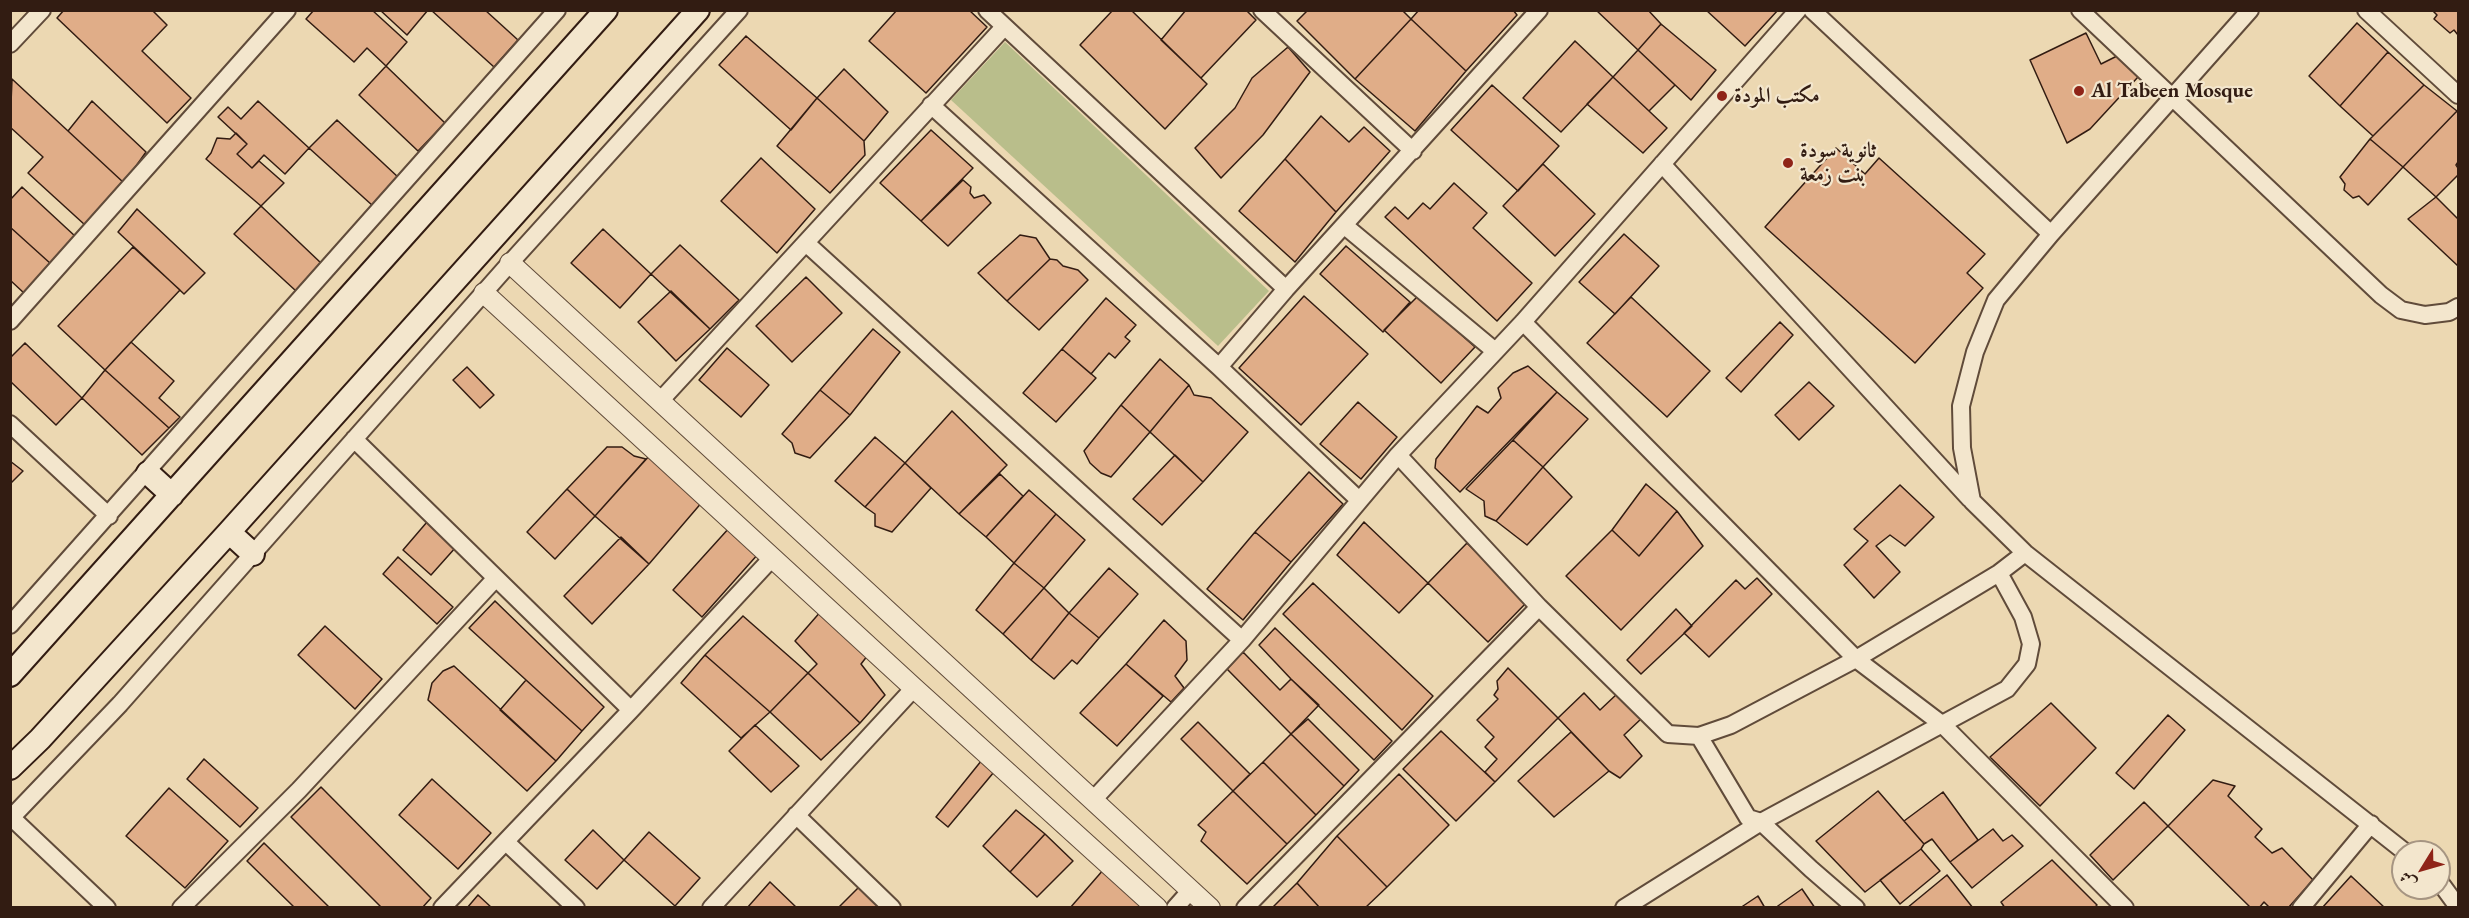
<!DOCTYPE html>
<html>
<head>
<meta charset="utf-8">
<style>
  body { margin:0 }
  #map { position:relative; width:2469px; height:918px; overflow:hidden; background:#ecd8b2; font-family:"EB Garamond",Amiri,serif }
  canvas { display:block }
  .frame { position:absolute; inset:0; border:12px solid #321c12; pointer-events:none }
  .north { position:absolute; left:2391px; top:840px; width:60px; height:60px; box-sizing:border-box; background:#f3e6cd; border:2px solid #a69582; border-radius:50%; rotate:233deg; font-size:16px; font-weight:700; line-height:24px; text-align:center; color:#321c12 }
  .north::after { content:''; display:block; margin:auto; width:21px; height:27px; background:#8f2418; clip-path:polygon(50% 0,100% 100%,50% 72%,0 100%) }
</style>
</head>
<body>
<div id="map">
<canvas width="2469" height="918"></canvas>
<div class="frame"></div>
<div class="north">ش</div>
</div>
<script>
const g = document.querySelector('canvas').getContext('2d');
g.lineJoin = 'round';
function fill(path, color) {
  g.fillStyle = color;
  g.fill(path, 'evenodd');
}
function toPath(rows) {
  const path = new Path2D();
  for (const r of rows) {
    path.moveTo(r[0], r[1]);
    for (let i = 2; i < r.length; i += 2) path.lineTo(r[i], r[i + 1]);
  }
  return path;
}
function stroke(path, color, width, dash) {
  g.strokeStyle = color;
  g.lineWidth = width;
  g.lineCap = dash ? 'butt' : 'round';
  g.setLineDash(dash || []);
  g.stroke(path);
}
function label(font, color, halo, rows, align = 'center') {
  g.font = font + ' "EB Garamond",Amiri,serif';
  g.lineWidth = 4.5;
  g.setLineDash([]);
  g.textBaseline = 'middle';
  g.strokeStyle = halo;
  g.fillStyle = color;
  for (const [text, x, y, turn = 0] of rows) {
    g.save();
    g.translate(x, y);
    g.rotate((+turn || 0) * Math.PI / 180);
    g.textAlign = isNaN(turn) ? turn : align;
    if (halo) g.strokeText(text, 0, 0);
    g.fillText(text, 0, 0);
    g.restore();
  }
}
const green = toPath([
  [1005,42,1269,291,1218,346,951,100]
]);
const building = toPath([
  [64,10,152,10,167,25,142,51,191,98,167,123,57,18,64,10],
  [314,10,372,10,407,42,386,66,367,48,354,62,306,19,314,10],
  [380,10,428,10,407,35,380,10],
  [431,10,485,10,518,40,494,67,431,10],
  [897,10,969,10,987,27,926,93,869,41,897,10],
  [1113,10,1131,10,1207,84,1165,129,1080,45,1113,10],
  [1186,10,1246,10,1256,20,1201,78,1161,40,1186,10],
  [1308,10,1402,10,1411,19,1355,79,1297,21,1308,10],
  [1419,10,1513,10,1517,15,1466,71,1411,19,1419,10],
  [1596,10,1648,10,1661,24,1638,50,1596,10],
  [1706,10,1778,10,1745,46,1706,10],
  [2432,10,2458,10,2458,35,2454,30,2450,33,2434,19,2437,15,2432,10],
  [1411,19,1466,71,1415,131,1355,79,1411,19],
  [2357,23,2388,52,2340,106,2309,76,2357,23],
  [1661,24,1716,70,1691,100,1638,50,1661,24],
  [2086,33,2101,64,2119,55,2138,77,2090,129,2067,143,2030,60,2086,33],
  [746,36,817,98,791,130,719,65,746,36],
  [1575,41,1613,77,1561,132,1523,98,1575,41],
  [1288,47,1310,72,1263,135,1221,178,1195,148,1235,108,1252,78,1288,47],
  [1638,50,1675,85,1649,111,1613,77,1638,50],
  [2388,52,2424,85,2373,136,2340,106,2388,52],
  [386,66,445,123,418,151,359,95,386,66],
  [844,69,888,112,864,141,817,98,844,69],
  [1613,77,1667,128,1643,153,1587,104,1613,77],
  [12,79,124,183,85,225,28,173,43,157,10,127,12,79],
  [1492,85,1559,146,1518,191,1451,130,1492,85],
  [2424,85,2457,111,2403,167,2370,139,2424,85],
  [817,98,864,141,865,155,830,193,777,146,817,98],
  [92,101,146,152,124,183,68,131,92,101],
  [258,101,309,148,285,174,264,155,252,168,237,154,247,144,218,117,228,107,241,119,258,101],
  [2457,111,2458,113,2458,162,2456,165,2458,168,2458,175,2436,197,2403,167,2457,111],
  [1321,116,1349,142,1364,127,1390,151,1336,212,1285,159,1321,116],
  [337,120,399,178,373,206,309,148,337,120],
  [931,130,973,168,921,221,880,183,931,130],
  [236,133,247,144,237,154,252,168,259,161,284,183,261,206,206,159,211,153,217,138,230,139,236,133],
  [2370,139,2403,167,2368,205,2359,196,2353,198,2344,190,2345,184,2340,177,2370,139],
  [1836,148,1865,174,1879,158,1985,254,1967,273,1983,288,1915,363,1765,227,1836,148],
  [761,158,815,209,777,253,721,201,761,158],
  [1285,159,1336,212,1295,262,1239,211,1285,159],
  [1543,164,1595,214,1555,256,1503,206,1543,164],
  [963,180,971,187,970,193,974,198,984,195,991,203,948,246,921,221,963,180],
  [1454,183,1487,213,1473,228,1532,283,1497,321,1385,217,1395,207,1408,219,1423,203,1430,209,1454,183],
  [22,187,76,237,51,264,10,227,10,200,22,187],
  [2436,197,2458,219,2458,266,2408,219,2436,197],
  [261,206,322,264,296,291,234,234,261,206],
  [137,209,205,273,184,294,118,232,137,209],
  [10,227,51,264,25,294,10,280,10,227],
  [603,229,651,274,620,308,571,263,603,229],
  [1624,234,1659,266,1615,314,1579,282,1624,234],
  [1020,235,1036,238,1050,259,1007,301,978,273,1020,235],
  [680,245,739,300,710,329,651,274,680,245],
  [1346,246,1410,302,1383,332,1320,274,1346,246],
  [133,247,180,290,105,370,58,326,133,247],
  [1050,259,1057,260,1063,266,1078,270,1088,280,1039,330,1007,301,1050,259],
  [806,277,842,313,792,362,756,326,806,277],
  [671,291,710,329,676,361,638,322,671,291],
  [1304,296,1368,354,1301,425,1239,368,1304,296],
  [1418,296,1475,347,1441,383,1384,330,1418,296],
  [1631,297,1710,371,1667,417,1587,343,1631,297],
  [1106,298,1136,325,1125,337,1130,341,1115,358,1109,353,1091,374,1062,349,1106,298],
  [1780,322,1793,335,1741,392,1726,378,1780,322],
  [873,329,900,352,850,415,820,390,873,329],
  [131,342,174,381,159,398,180,417,169,428,105,370,131,342],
  [25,343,82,398,56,425,10,381,10,358,25,343],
  [727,348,769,385,741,417,699,380,727,348],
  [1062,349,1096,378,1056,422,1023,393,1062,349],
  [1160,359,1189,385,1150,432,1121,405,1160,359],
  [1528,366,1557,392,1460,492,1435,468,1436,459,1477,406,1488,413,1501,398,1498,388,1513,373,1528,366],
  [467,367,494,395,480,408,453,380,467,367],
  [105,370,169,428,142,455,82,398,105,370],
  [1809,382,1834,406,1799,440,1775,415,1809,382],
  [1189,385,1194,395,1211,398,1248,432,1203,482,1150,432,1189,385],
  [820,390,850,415,810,458,795,453,792,443,782,434,820,390],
  [1557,392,1588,419,1543,467,1513,440,1557,392],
  [1358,402,1397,437,1361,479,1320,444,1358,402],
  [1121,405,1150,432,1111,477,1101,473,1090,463,1084,451,1121,405],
  [952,411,1007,465,959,514,905,463,952,411],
  [875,437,905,463,865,507,835,481,875,437],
  [1513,440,1543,467,1496,521,1485,516,1484,501,1466,489,1513,440],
  [607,447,622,447,634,456,646,459,595,516,567,489,607,447],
  [650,455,703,501,649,564,595,516,650,455],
  [1175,455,1203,482,1162,525,1133,499,1175,455],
  [10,461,23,471,10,484,10,461],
  [905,463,931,488,892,532,875,526,875,514,865,507,905,463],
  [1543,467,1572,497,1527,545,1496,521,1543,467],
  [1309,472,1343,504,1291,562,1255,532,1309,472],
  [1000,474,1023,496,986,537,959,514,1000,474],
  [1646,484,1677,511,1639,556,1612,530,1646,484],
  [1900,485,1934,517,1905,546,1890,535,1876,546,1900,572,1874,598,1844,565,1868,541,1854,529,1900,485],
  [567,489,595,516,555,559,527,532,567,489],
  [1029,490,1056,514,1014,563,986,537,1029,490],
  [1677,511,1703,546,1621,630,1566,576,1612,530,1639,556,1677,511],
  [1056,514,1085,540,1044,588,1014,563,1056,514],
  [427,522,456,547,431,575,403,550,427,522],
  [1364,522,1428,583,1399,613,1337,555,1364,522],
  [730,527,759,553,702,617,673,590,730,527],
  [1255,532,1291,562,1243,620,1207,589,1255,532],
  [621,537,649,564,592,624,564,596,621,537],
  [1467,543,1527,602,1488,642,1428,583,1467,543],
  [398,557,453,607,437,624,383,574,398,557],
  [1014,563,1044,588,1003,634,976,610,1014,563],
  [1109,568,1138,594,1099,638,1069,613,1109,568],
  [1757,578,1772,594,1709,657,1684,633,1736,580,1745,589,1757,578],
  [1313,583,1433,696,1402,730,1283,614,1313,583],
  [1044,588,1069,613,1031,660,1003,634,1044,588],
  [495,601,604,707,582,731,469,628,495,601],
  [1676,609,1692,626,1641,674,1627,660,1676,609],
  [822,610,868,655,861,664,885,695,860,723,808,673,817,664,795,641,822,610],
  [1069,613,1099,638,1077,664,1072,660,1054,679,1031,660,1069,613],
  [743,616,808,673,770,712,705,655,743,616],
  [1164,620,1186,641,1187,660,1175,676,1184,688,1171,702,1126,664,1164,620],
  [325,626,382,679,355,709,298,655,325,626],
  [1275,628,1392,741,1374,760,1291,679,1259,645,1275,628],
  [1243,652,1280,690,1291,679,1319,705,1291,734,1227,669,1243,652],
  [705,655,770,712,741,738,681,683,705,655],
  [1126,664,1163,696,1117,746,1080,713,1126,664],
  [454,666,556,761,527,791,428,700,432,683,443,671,454,666],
  [1508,668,1558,718,1495,782,1485,772,1497,759,1485,747,1494,737,1477,720,1498,699,1494,695,1498,689,1497,681,1508,668],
  [808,673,860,723,821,760,770,712,808,673],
  [526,680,582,731,556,761,500,710,526,680],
  [1584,693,1600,710,1618,693,1642,718,1624,735,1642,756,1620,778,1609,771,1558,718,1584,693],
  [2051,703,2096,748,2040,806,1990,757,2051,703],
  [2168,715,2185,730,2134,789,2116,773,2168,715],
  [1308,719,1359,770,1344,786,1291,734,1308,719],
  [1198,722,1250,774,1233,791,1181,739,1198,722],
  [755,725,799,766,771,792,729,751,755,725],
  [1441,731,1495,782,1456,821,1403,769,1441,731],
  [1571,732,1609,771,1554,817,1518,781,1571,732],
  [1291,734,1344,786,1316,815,1263,762,1291,734],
  [986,755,999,766,948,827,936,817,986,755],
  [204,759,258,808,240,827,187,779,204,759],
  [1263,762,1316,815,1287,844,1233,791,1263,762],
  [1399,774,1449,825,1387,887,1337,836,1399,774],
  [432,779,491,833,458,869,399,815,432,779],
  [2213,780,2235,786,2228,796,2262,829,2255,837,2272,853,2282,848,2313,880,2288,908,2270,908,2264,902,2259,908,2251,908,2168,826,2213,780],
  [321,787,431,898,422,908,382,908,291,817,321,787],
  [169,788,228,841,185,888,126,836,169,788],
  [1233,791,1287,844,1247,884,1201,841,1206,832,1198,825,1233,791],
  [1878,791,1924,844,1921,849,1865,892,1816,841,1878,791],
  [1943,792,1978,840,1950,862,1932,839,1924,844,1904,821,1943,792],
  [2144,802,2168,826,2113,880,2090,855,2144,802],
  [1016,810,1045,834,1010,872,983,846,1016,810],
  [1993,829,2003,841,2012,835,2023,846,1972,888,1950,862,1993,829],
  [593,830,624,860,597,889,565,860,593,830],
  [649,832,700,878,675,906,624,860,649,832],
  [1045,834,1073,861,1037,897,1010,872,1045,834],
  [1337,836,1387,887,1365,908,1320,908,1297,883,1337,836],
  [264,843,330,908,295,908,247,861,264,843],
  [1921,849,1940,871,1900,904,1880,880,1921,849],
  [2052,860,2097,905,2094,908,2005,908,2001,902,2052,860],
  [1104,869,1149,908,1070,908,1104,869],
  [1947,875,1973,908,1907,908,1947,875],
  [2351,876,2385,908,2322,908,2351,876],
  [770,882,797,908,747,908,770,882],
  [1297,883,1320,908,1272,908,1297,883],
  [859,887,880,908,838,908,859,887],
  [1802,889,1815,908,1775,908,1802,889],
  [478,895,492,908,467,908,478,895],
  [1758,896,1765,908,1740,908,1758,896]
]);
const minor = toPath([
  [987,10,1286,289],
  [1262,10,1413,151],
  [1812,10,2051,234],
  [2080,10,2381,295,2401,310,2425,315,2449,312,2458,307],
  [2250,10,2051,234,1996,300,1975,352,1961,406,1962,448,1972,501,2025,553,2405,852],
  [2366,10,2458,95],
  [10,44,42,10],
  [931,105,1219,367,1359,500],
  [1662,164,1970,499],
  [1345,226,1495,351],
  [806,243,1242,640],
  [10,321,287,10],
  [1523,322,1856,659,1943,725,2125,908],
  [1219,367,1286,289,1539,10],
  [660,401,1004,27],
  [10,424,109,516],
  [354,439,631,710],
  [1398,455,1539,607,1668,734,1699,736,1731,725,1856,659,1999,573,2025,553],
  [10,625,557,10],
  [1699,736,1748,818,1761,822,1811,869,1856,908],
  [1093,800,1242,640,1398,455,1523,322,1798,10],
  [796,815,892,908],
  [12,818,107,908],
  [10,819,120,704,510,263,739,10],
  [506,842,576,908],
  [2439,881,2458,907],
  [181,908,299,790,496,578],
  [442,908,631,710,772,558],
  [711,908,914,688],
  [1175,908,1191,890],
  [1245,908,1539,607],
  [1624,908,1761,822,2007,689,2027,664,2031,644,2023,617,1999,573],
  [2301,908,2371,824]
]);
const tertiary = toPath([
  [510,263,1210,908],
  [484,293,914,688,1157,908]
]);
const secondary = toPath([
  [148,473,172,495],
  [229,532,253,554],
  [10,675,606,10],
  [10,768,40,739,229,532,698,10]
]);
const markers = [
  [2079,91,6,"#8f2418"],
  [1722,96,6,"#8f2418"],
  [1788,163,6,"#8f2418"]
];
const poiNames = [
  ["Al Tabeen Mosque",2091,91],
  ["مكتب المودة",1734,96],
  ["ثانوية سودة",1800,151],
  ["بنت زمعة",1800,175]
];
fill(green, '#b9be8b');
fill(building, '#e0ad88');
stroke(building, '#321c12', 1.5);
stroke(minor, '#604b3a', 20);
stroke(tertiary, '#604b3a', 22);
stroke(secondary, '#321c12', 26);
stroke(minor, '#f3e6cd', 16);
stroke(tertiary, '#f3e6cd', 20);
stroke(secondary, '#f3e6cd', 22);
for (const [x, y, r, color] of markers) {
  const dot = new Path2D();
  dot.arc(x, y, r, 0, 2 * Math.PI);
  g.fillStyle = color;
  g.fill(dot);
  stroke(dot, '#f3e6cd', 2);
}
label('bold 21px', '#321c12', '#f3e6cd', poiNames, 'left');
</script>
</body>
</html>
